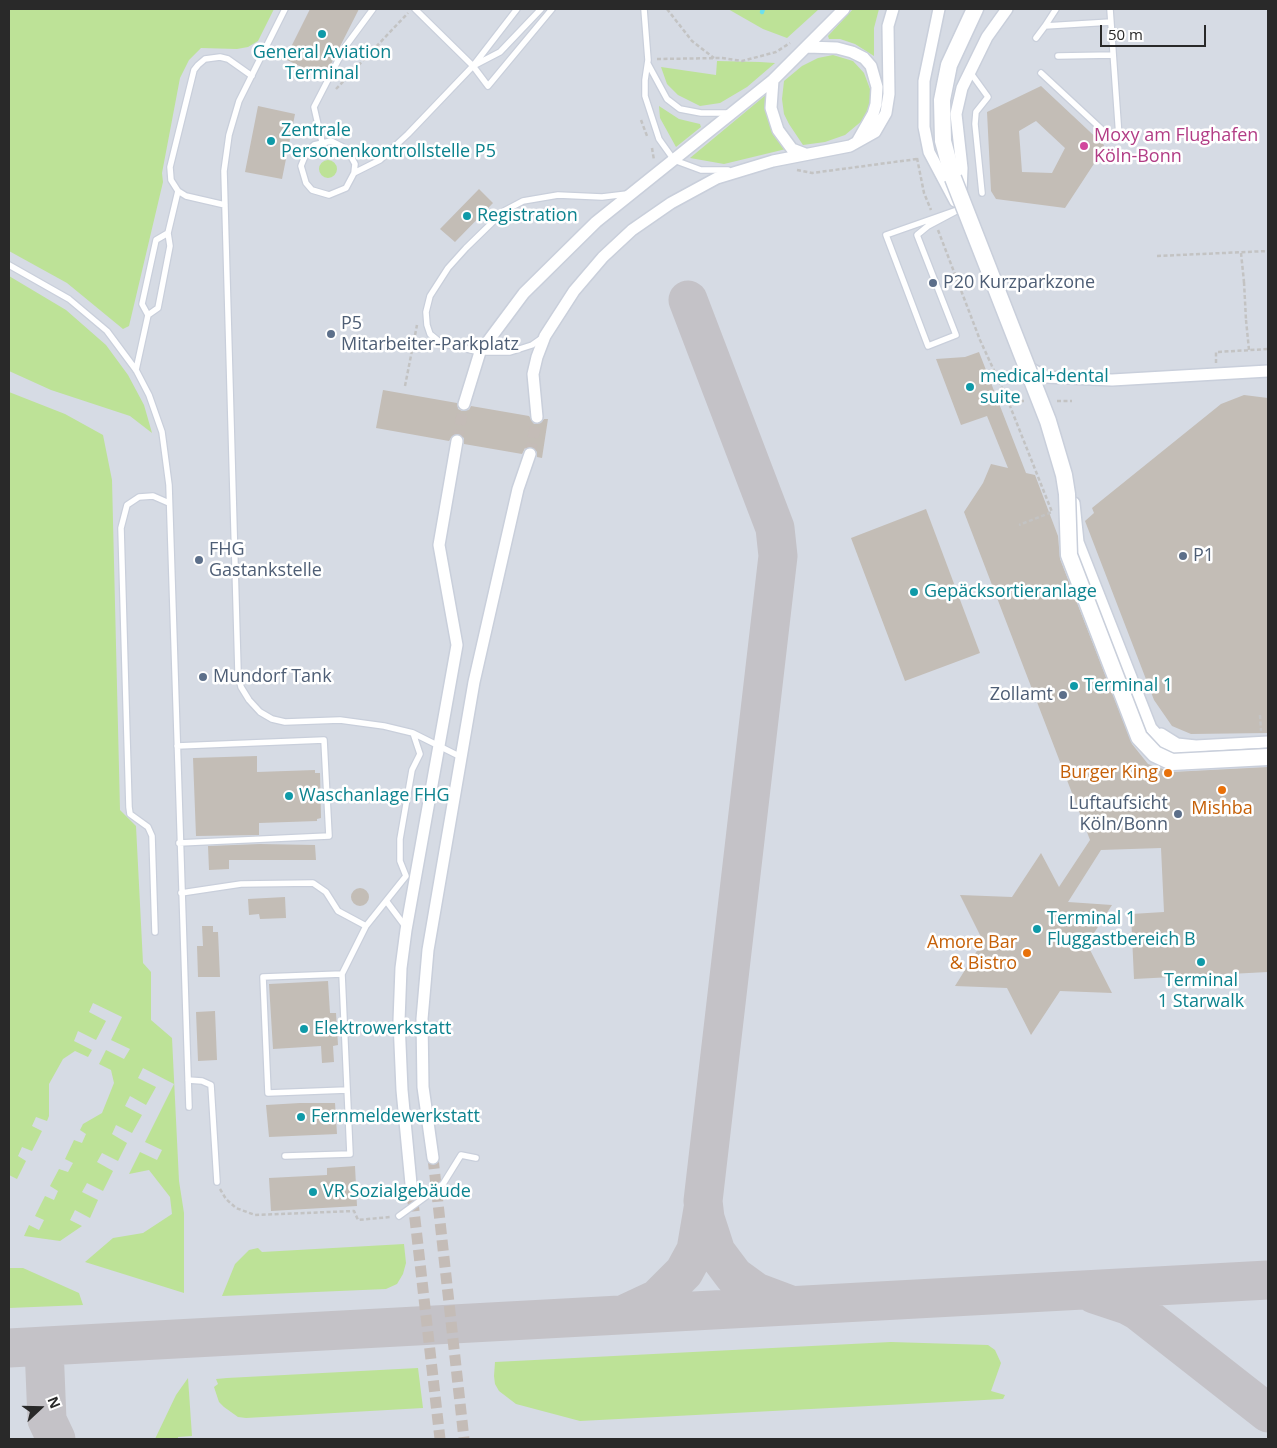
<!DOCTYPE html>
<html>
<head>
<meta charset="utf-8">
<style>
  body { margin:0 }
  #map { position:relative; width:1277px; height:1448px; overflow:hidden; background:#ebe1db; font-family:"Open Sans",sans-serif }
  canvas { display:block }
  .frame { position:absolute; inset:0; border:10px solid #292929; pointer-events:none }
  .north { position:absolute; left:15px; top:1383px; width:50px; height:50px; -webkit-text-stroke:4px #fff; paint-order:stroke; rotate:69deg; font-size:14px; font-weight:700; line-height:20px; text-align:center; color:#292929 }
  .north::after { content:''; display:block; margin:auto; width:18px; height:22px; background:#292929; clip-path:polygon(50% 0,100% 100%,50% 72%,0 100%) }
  .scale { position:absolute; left:1100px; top:25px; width:106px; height:22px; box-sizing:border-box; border:2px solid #292929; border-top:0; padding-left:6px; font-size:15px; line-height:18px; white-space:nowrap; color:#292929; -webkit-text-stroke:4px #fff; paint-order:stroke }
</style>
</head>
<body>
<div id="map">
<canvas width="1277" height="1448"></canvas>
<div class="frame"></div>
<div class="north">N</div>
<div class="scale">50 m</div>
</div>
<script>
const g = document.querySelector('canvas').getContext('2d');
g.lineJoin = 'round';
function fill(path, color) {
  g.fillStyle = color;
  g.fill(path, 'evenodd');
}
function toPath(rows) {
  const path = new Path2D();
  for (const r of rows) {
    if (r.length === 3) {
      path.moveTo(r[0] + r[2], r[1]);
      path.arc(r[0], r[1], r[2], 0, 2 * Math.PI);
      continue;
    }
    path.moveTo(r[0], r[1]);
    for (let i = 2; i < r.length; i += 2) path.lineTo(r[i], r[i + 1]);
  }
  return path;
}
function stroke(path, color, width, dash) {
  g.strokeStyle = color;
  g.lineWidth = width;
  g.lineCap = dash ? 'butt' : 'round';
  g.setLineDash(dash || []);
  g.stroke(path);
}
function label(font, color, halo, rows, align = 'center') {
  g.font = font + ' "Open Sans",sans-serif';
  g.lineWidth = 5;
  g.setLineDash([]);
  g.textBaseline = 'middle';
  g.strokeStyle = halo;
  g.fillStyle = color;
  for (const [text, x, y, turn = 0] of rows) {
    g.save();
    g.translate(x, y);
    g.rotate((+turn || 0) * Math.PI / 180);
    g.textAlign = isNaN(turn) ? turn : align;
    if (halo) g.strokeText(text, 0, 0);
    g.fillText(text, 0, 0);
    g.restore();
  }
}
const airport = toPath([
  [9,9,1268,9,1268,1439,9,1439]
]);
const green = toPath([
  [9,9,274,9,258,41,248,47,237,49,201,48,189,60,180,78,162,173,163,182,129,326,123,329,67,283,9,251],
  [728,9,819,9,787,38,763,29],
  [853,9,879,9,874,28,874,56,855,44,840,39,829,39,828,36],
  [833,55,853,61,864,73,870,89,870,107,863,120,845,135,825,142,803,145,789,124,784,114,782,99,784,81,802,66,818,58],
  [717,61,760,62,775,63,747,87,720,103,700,106,678,95,667,84,661,67,716,75],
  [767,94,786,149,724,164,690,158],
  [659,106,679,119,700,124,701,127,676,147,660,118],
  [328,169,9],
  [9,276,66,310,106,345,128,375,144,405,152,433,130,416,51,390,9,371],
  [9,392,65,414,103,435,112,480,120,810,136,826,143,963,151,972,151,1020,172,1038,179,1181,184,1213,184,1293,85,1262,113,1238,143,1233,172,1214,170,1197,149,1170,129,1174,140,1152,157,1160,162,1150,145,1142,174,1084,143,1068,138,1078,156,1087,146,1105,130,1096,125,1106,142,1115,132,1133,116,1125,112,1134,127,1143,118,1161,102,1153,97,1162,113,1171,103,1191,87,1183,82,1192,98,1200,90,1218,75,1210,70,1220,82,1226,60,1241,24,1236,29,1225,39,1230,44,1220,35,1216,45,1196,54,1200,58,1191,50,1186,59,1169,68,1172,73,1163,65,1159,74,1140,82,1143,86,1134,80,1130,83,1124,102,1113,114,1083,111,1070,99,1064,106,1050,124,1059,130,1049,111,1040,122,1017,93,1003,89,1012,106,1021,96,1040,78,1031,74,1041,92,1050,88,1057,75,1051,63,1059,49,1084,49,1116,47,1121,36,1117,32,1126,42,1131,32,1151,22,1147,18,1156,26,1161,17,1179,9,1175],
  [404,1244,406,1263,403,1274,397,1284,386,1289,222,1296,235,1264,249,1250,258,1248,262,1252],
  [9,1268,23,1268,79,1293,83,1305,9,1308],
  [891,1342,988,1345,995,1350,1001,1363,991,1391,1005,1395,1003,1399,984,1400,580,1421,516,1404,499,1391,495,1384,494,1376,495,1362],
  [418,1368,423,1408,246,1418,238,1417,224,1407,219,1402,214,1387,218,1384,216,1379,227,1378],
  [188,1378,192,1436,178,1437,178,1439,155,1439,176,1395]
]);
const stream = toPath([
  [762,12,763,9]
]);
const taxiway = toPath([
  [688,300,775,528,778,556,703,1201,705,1218,716,1252,734,1276,756,1292,788,1304],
  [1094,1294,1127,1305,1138,1311,1268,1413],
  [627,1313,657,1299,684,1272,696,1250,703,1209],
  [44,1347,47,1420,56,1439],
  [9,1348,1268,1280]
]);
const building = toPath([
  [310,9,359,9,324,78,285,59],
  [1041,86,1104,145,1103,150,1065,208,996,199,991,191,987,112],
  [1036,121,1065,148,1052,173,1022,172,1019,131],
  [258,106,295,114,282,179,245,172],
  [479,189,493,203,455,242,440,229],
  [979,352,1026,473,1035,475,1058,536,1060,559,1132,744,1148,764,1172,772,1268,767,1268,972,1134,979,1131,914,1164,912,1161,848,1101,850,1068,902,1112,905,1087,944,1112,993,1060,991,1031,1035,1007,988,955,986,983,941,960,895,1012,897,1041,853,1059,887,1090,840,964,512,983,483,991,464,1008,468,987,416,961,425,936,359,965,357],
  [383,390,457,403,458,409,462,411,469,410,471,406,529,416,534,424,541,423,544,419,548,419,542,458,537,457,537,452,532,447,525,448,522,454,464,444,464,438,459,434,452,436,449,441,376,428],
  [1244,395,1268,398,1268,733,1191,734,1172,726,1154,700,1085,521,1094,513,1092,508,1221,404],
  [926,509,980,653,905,681,851,538],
  [257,756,257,772,315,770,315,773,320,773,321,818,317,819,317,821,259,823,259,835,196,836,193,758],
  [260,844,315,845,316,860,229,860,229,869,209,870,208,846],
  [360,897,9],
  [285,897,286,918,260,919,259,914,249,915,248,899],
  [202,926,213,926,213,932,218,932,220,977,198,977,197,946,203,946],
  [328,981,330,1013,336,1013,338,1045,333,1046,334,1062,322,1063,321,1046,273,1049,269,984],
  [215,1011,217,1060,198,1061,196,1012],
  [300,1103,335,1103,337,1134,269,1137,266,1105],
  [355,1166,357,1206,271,1211,269,1178,327,1175,327,1168]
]);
const streetTunnel = toPath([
  [457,441,464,404],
  [530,454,537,417],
  [433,1158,464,1439],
  [411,1184,440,1439]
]);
const path = toPath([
  [667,9,692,41,714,58],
  [657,59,722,58,742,61,776,52,790,43],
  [336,89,408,13],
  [641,120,647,136],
  [652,148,654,160],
  [917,158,924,193,931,210],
  [797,170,812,173,917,159],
  [938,230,980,340,1008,401,1052,512,1019,525],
  [1241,253,1244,282],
  [1157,256,1268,251],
  [1246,320,1249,350],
  [1216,363,1216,352,1268,349],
  [405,386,417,325],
  [1008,401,1024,401],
  [1057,401,1072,401],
  [1260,715,1261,731],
  [220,1189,226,1199,236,1208,255,1215,354,1211,358,1220,390,1217]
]);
const lane = toPath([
  [285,9,239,101,229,135,224,171,238,672,241,687,249,700,260,712,272,719,285,722,340,720,384,726,413,733,461,757],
  [415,9,473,66,488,86,552,9],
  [644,9,648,60,645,80,645,96,659,139,674,160,701,170,728,170],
  [1056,9,1045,26,1111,22],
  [1036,38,1045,26],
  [1058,56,1113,55],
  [648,64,667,99,680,109,701,113,729,113],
  [475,65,500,52,541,9],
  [970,72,988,97,976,112,975,124,982,193],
  [1041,73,1111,138,1119,137,1110,9],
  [322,142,314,107,345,47,373,9],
  [354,173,355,164,347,149,331,141,314,145,307,151,301,166,306,183,312,190,329,195,346,188,354,173,380,160,408,134,473,66,517,9],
  [225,205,186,196,178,191,171,180,170,167,194,70,198,65,205,59,220,57,228,59,252,76],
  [960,209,928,226,917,235,956,335,928,346,886,235,960,209],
  [9,265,69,299,107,331,136,370,149,395,162,432,169,485,189,1107],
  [148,315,142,304,156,240,168,233],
  [542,338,532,345,510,352,480,352,441,343,430,334,427,325,426,312,430,296,448,268,466,248,504,211,523,201,558,195,602,197,627,194],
  [136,370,148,315,158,308,170,246,168,233,178,191],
  [177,746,324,740,329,836,179,843],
  [181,893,241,884,313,883,326,892,338,911,366,926],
  [387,902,405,926],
  [155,932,152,836,148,827,130,814,129,807,121,528,127,505,139,497,153,496,169,503],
  [342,974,263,977,268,1093,347,1090],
  [188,1080,202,1081,211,1085,217,1182],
  [285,1156,350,1154,342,974,366,926,406,876,400,861,400,839,412,770,420,754,413,733],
  [399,1216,443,1184,461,1155,476,1158]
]);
const street = toPath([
  [939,9,924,81,924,127,929,152,955,201],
  [807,47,837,48,852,52,864,58,871,66,877,87,876,104,873,114,857,142],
  [773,80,771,108,778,130,792,149,805,154],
  [961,192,962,168,956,114,962,88,987,37,1007,9],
  [1024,365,1046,377,1112,380,1268,371],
  [464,404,480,352,524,293,596,222,773,80,844,9],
  [537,417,533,374,537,357,545,336,574,291,603,257,632,230,671,203,717,178,773,161,850,146,875,132,886,113,889,94,888,26,893,9],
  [1074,503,1078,542,1151,728,1171,750,1198,753],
  [1161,734,1177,744,1196,746,1268,742],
  [433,1158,423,1087,422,1019,428,950,474,682,518,489,530,454],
  [411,1184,402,1090,399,1021,401,968,406,930,457,645,439,545,457,441]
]);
const secondary = toPath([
  [953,178,943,141,942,100,949,65,975,9]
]);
const pathBridge = toPath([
  [1244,282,1246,320]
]);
const secondaryBridge = toPath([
  [953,178,1048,421,1064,475,1067,494,1069,555,1139,737,1155,754,1172,762,1268,757]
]);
const markers = [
  [322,34,5,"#0f9aa8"],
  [271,141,5,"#0f9aa8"],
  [1084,146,5,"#d1479c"],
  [467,216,5,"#0f9aa8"],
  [933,283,5,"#5c6f8a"],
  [331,334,5,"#5c6f8a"],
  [970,387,5,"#0f9aa8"],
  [1183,556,5,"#5c6f8a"],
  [199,560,5,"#5c6f8a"],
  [914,592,5,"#0f9aa8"],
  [203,677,5,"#5c6f8a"],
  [1074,686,5,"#0f9aa8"],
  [1063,695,5,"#5c6f8a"],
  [1168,773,5,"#e8710a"],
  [1222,790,5,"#e8710a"],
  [289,796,5,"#0f9aa8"],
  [1178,814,5,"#5c6f8a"],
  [1037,929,5,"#0f9aa8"],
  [1027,953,5,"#e8710a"],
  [1201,962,5,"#0f9aa8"],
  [304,1029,5,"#0f9aa8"],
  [301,1117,5,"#0f9aa8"],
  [313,1192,5,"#0f9aa8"]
];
const cultureNames = [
  ["General Aviation",322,53,"center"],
  ["Terminal",322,74,"center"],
  ["Zentrale",281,131],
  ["Personenkontrollstelle P5",281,152],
  ["Registration",477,216],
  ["medical+dental",980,377],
  ["suite",980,398],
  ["Gepäcksortieranlage",924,592],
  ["Terminal 1",1084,686],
  ["Waschanlage FHG",299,796],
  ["Terminal 1",1047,919],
  ["Fluggastbereich B",1047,940],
  ["Terminal",1201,981,"center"],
  ["1 Starwalk",1201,1002,"center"],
  ["Elektrowerkstatt",314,1029],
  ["Fernmeldewerkstatt",311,1117],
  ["VR Sozialgebäude",323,1192]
];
const hotelNames = [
  ["Moxy am Flughafen",1094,136],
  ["Köln-Bonn",1094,157]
];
const serviceNames = [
  ["P20 Kurzparkzone",943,283],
  ["P5",341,324],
  ["Mitarbeiter-Parkplatz",341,345],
  ["FHG",209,550],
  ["Gastankstelle",209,571],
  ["P1",1193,556],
  ["Mundorf Tank",213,677],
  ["Zollamt",1053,695,"right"],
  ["Luftaufsicht",1168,804,"right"],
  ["Köln/Bonn",1168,825,"right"]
];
const foodNames = [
  ["Burger King",1158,773],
  ["Mishba",1222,809,"center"],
  ["Amore Bar",1017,943],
  ["& Bistro",1017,964]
];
fill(airport, '#d6dbe4');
fill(green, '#bde297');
stroke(stream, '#6ee0ed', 4.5);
stroke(taxiway, '#c4c2c7', 39);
fill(building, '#c3bdb6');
stroke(streetTunnel, '#c4bcb7', 11, [11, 5.5]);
stroke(lane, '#c9cfdb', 8);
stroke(street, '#c9cfdb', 14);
stroke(secondary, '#c9cfdb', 19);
stroke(path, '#c3c3c3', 2.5, [4, 2.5]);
stroke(lane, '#fff', 5.5);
stroke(street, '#fff', 11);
stroke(secondary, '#fff', 16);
stroke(secondaryBridge, '#c9cfdb', 19, []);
stroke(pathBridge, '#c3c3c3', 2.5, [4, 2.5]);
stroke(secondaryBridge, '#fff', 16);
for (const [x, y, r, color] of markers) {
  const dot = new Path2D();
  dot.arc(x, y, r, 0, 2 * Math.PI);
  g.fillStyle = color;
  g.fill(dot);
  stroke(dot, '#fff', 2);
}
label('18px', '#0d838f', '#fff', cultureNames, 'left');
label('18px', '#b23c85', '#fff', hotelNames, 'left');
label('18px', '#4e5e75', '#fff', serviceNames, 'left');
label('18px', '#c56008', '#fff', foodNames, 'right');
</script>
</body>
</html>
